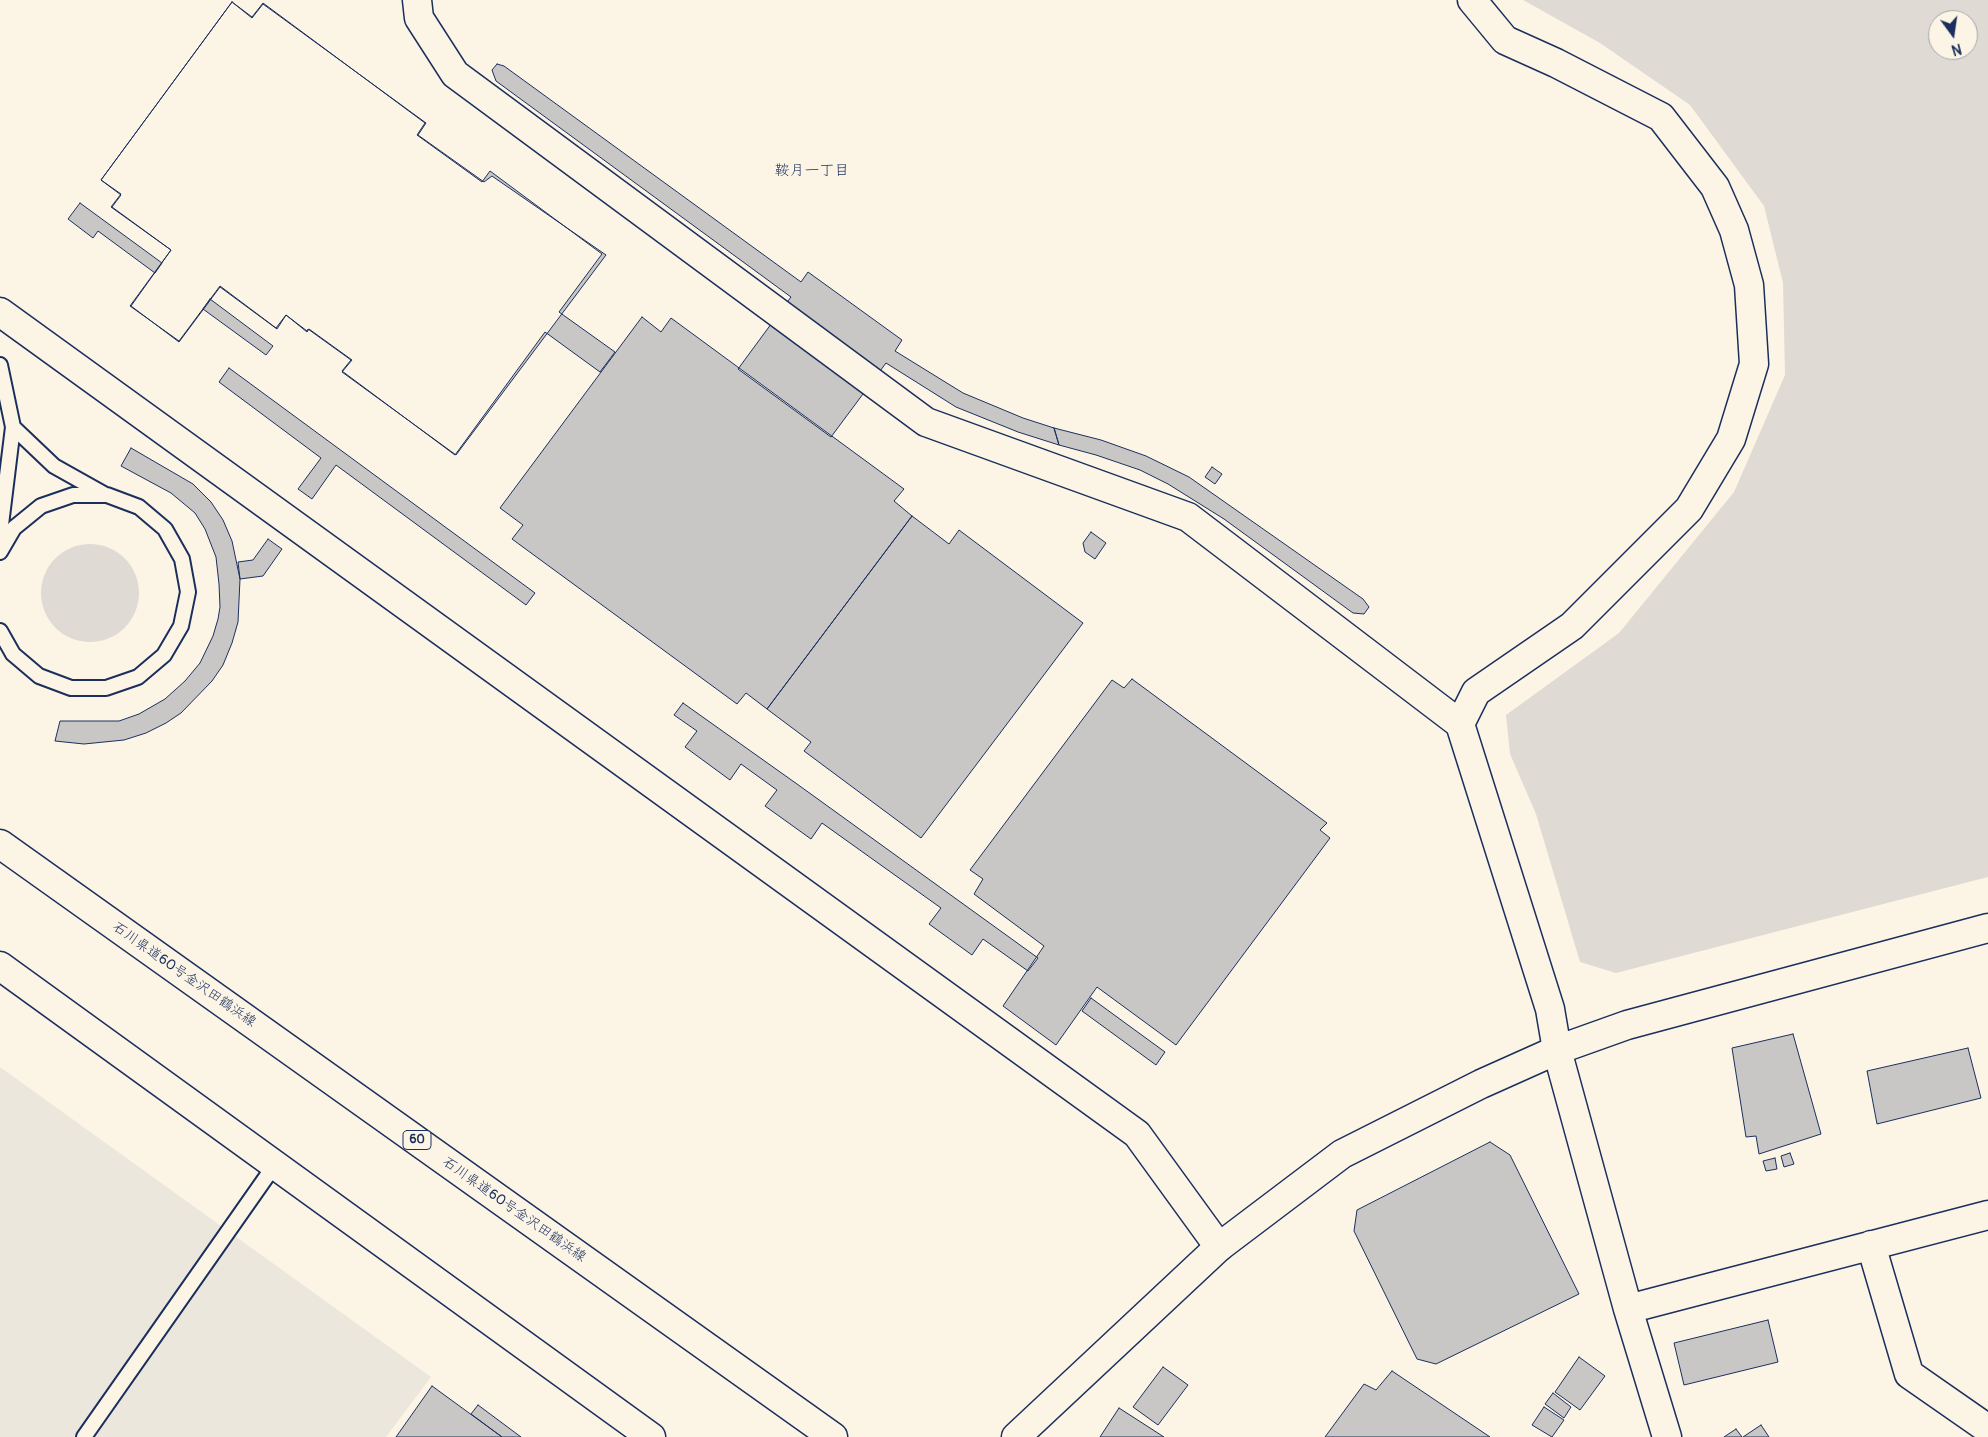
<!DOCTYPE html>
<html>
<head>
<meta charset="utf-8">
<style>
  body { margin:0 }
  #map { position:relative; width:1988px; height:1437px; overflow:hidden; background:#fcf5e5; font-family:Pangolin,sans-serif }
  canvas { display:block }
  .north { position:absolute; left:1928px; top:10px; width:50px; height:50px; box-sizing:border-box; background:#fcf5e5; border:1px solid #a2a6af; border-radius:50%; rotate:166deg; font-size:14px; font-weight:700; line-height:20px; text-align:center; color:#1b2f5e }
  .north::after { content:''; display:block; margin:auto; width:18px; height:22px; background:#1b2f5e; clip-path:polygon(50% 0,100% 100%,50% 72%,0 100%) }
</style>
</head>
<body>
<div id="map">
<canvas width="1988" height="1437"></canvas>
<div class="north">N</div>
</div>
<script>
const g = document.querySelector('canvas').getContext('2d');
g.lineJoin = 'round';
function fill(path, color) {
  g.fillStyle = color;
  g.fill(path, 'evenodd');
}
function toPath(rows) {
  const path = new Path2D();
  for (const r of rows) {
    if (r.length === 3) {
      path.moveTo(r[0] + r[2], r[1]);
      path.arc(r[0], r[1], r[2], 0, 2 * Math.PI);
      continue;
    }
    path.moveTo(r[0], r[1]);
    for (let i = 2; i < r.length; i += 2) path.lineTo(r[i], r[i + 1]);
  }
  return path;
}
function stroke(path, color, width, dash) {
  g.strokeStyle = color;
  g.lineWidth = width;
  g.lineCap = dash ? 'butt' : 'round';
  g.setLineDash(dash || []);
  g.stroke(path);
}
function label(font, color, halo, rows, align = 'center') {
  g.font = font + ' Pangolin,"Klee One",sans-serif';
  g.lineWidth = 4;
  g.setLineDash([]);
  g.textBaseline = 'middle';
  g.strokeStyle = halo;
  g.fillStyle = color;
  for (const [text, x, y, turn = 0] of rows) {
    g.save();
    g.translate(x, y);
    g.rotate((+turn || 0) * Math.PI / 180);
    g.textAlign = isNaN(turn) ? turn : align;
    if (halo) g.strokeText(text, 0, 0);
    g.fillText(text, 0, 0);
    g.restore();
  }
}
const built = toPath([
  [0,1067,431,1377,386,1437,0,1437]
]);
const green = toPath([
  [1523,0,1988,0,1988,877,1616,973,1580,962,1536,814,1510,754,1506,715,1619,633,1734,492,1785,375,1783,283,1764,206,1690,105,1600,43],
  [1938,20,1968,20,1968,50,1938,50],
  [90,593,49]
]);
const building = toPath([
  [232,2,252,18,263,4,426,123,418,135,484,182,492,176,606,255,456,455,342,372,352,360,309,329,307,332,286,315,277,329,220,287,179,342,131,306,171,250,112,207,121,195,101,180,232,2],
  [232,2,252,17,263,3,425,123,417,135,482,182,490,171,602,254,559,312,615,352,600,372,545,332,455,455,342,371,351,360,308,329,307,331,286,315,276,328,220,286,179,341,130,306,171,250,111,207,121,194,101,180,232,2],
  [497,64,504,66,801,282,808,272,902,340,895,351,963,393,1023,418,1054,428,1059,445,1018,432,956,407,886,363,831,437,738,369,791,297,496,81,492,70,497,64],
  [80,203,162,263,155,273,98,231,93,238,68,219,80,203],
  [210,299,273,346,266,355,203,309,210,299],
  [642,317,661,332,671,318,904,489,894,501,912,516,767,709,746,693,737,704,512,539,523,525,500,508,642,317],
  [229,368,535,593,526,605,336,465,312,499,298,489,321,458,219,382,229,368],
  [1054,428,1101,440,1146,456,1189,477,1363,599,1369,607,1364,614,1353,613,1224,519,1168,484,1140,470,1096,455,1059,445,1054,428],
  [131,448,193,484,211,502,223,520,232,541,240,579,238,622,232,643,223,665,212,681,181,713,166,723,146,733,124,740,84,744,55,741,60,721,119,721,139,714,165,699,185,681,200,663,213,636,218,619,220,607,219,584,216,557,205,529,195,513,171,493,121,466,131,448],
  [1212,467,1222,474,1215,484,1205,477,1212,467],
  [912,516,949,544,959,530,1083,623,921,838,804,751,811,742,767,709,912,516],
  [1091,532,1106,543,1095,559,1085,552,1083,543,1091,532],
  [268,539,282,549,263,576,240,579,238,562,253,560,268,539],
  [1132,679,1327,823,1320,830,1330,838,1176,1045,1097,987,1056,1045,1003,1006,1044,946,974,894,983,879,970,870,1112,680,1124,688,1132,679],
  [683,703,797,784,1038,958,1028,971,983,939,972,955,929,924,941,908,822,823,811,839,765,806,777,790,741,764,730,780,685,747,697,731,674,715,683,703],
  [1091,998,1165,1052,1156,1065,1082,1011,1091,998],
  [1793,1034,1821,1134,1759,1154,1756,1136,1746,1137,1732,1048,1793,1034],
  [1968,1048,1981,1098,1877,1124,1867,1071,1968,1048],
  [1490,1142,1510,1155,1579,1294,1436,1364,1417,1359,1354,1231,1357,1210,1490,1142],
  [1790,1153,1794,1164,1784,1167,1781,1156,1790,1153],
  [1775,1158,1777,1169,1766,1171,1763,1161,1775,1158],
  [1768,1320,1778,1362,1684,1385,1674,1343,1768,1320],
  [1579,1357,1605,1376,1580,1410,1555,1392,1579,1357],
  [1163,1367,1188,1385,1158,1425,1133,1407,1163,1367],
  [1392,1371,1490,1437,1325,1437,1364,1384,1376,1390,1392,1371],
  [432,1386,502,1437,396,1437,432,1386],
  [1553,1393,1571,1407,1564,1418,1545,1404,1553,1393],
  [478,1405,521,1437,502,1437,471,1414,478,1405],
  [1544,1407,1564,1420,1552,1437,1532,1425,1544,1407],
  [1119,1408,1164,1437,1100,1437,1119,1408],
  [1761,1425,1769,1437,1743,1437,1761,1425],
  [1736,1429,1742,1437,1724,1437,1736,1429]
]);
const service = toPath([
  [0,365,13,427,0,533],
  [13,427,54,466,104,494],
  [0,552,14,528,41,506,73,495,107,495,139,507,165,529,182,559,188,592,181,626,164,655,138,677,106,688,71,688,39,676,13,654,0,631],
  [84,1437,274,1166]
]);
const minor = toPath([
  [417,0,419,18,455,74,926,422,1188,517,1460,724],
  [1472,0,1505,40,1556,63,1661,117,1715,187,1734,230,1749,285,1754,364,1731,439,1689,509,1572,626,1476,692,1460,724,1550,1009,1557,1050,1628,1309,1667,1437],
  [0,312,1137,1134,1219,1247],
  [1871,1245,1909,1374,1988,1429],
  [1628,1309,1988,1215]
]);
const tertiary = toPath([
  [1016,1437,1219,1247,1342,1154,1481,1084,1557,1050,1627,1025,1988,928]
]);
const primary = toPath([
  [0,844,833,1437],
  [0,966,651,1437]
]);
const shields = [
  [417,1140,28]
];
const shieldNames = [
  ["60",417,1140]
];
const streetNames = [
  ["石川県道60号金沢田鶴浜線",184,975,35],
  ["石川県道60号金沢田鶴浜線",514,1210,35]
];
const neighbourhoodNames = [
  ["鞍月一丁目",812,171]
];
fill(built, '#ece7dc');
fill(green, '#dfdbd4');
fill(building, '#c8c7c6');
stroke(building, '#1b2f5e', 1);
stroke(service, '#1b2f5e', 18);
stroke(minor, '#1b2f5e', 31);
stroke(tertiary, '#1b2f5e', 31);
stroke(primary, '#1b2f5e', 31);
stroke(service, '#fcf5e5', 14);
stroke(minor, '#fcf5e5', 28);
stroke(tertiary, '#fcf5e5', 28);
stroke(primary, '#fcf5e5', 28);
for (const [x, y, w] of shields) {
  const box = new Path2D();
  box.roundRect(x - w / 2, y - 9.5, w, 19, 4);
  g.fillStyle = '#fcf5e5';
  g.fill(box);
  stroke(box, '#1b2f5e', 1);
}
label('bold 12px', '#1b2f5e', null, shieldNames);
label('14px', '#1b2f5e', '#fcf5e5', streetNames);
label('15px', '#1b2f5e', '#fcf5e5', neighbourhoodNames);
</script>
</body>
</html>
